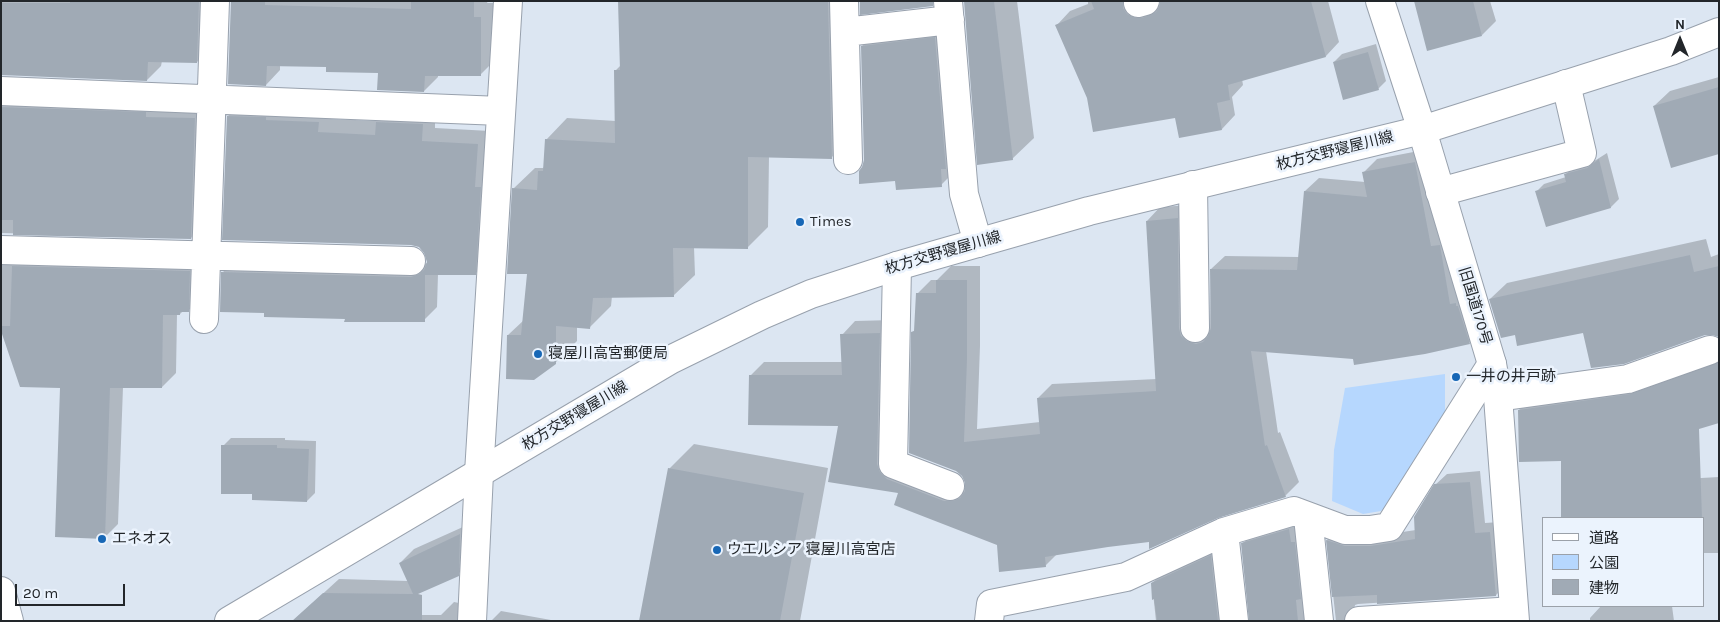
<!DOCTYPE html>
<html>
<head>
<meta charset="utf-8">
<style>
  body { margin:0 }
  #map { position:relative; width:1720px; height:622px; overflow:hidden; background:#dce6f2; font-family:Karla,"Noto Sans JP",sans-serif }
  canvas { display:block }
  .frame { position:absolute; inset:0; border:2px solid #22262a; pointer-events:none }
  .legend { position:absolute; left:1542px; top:517px; width:162px; height:90px; box-sizing:border-box; background:#ebf3fd; border:1px solid #9ba1a9; margin:0; padding:6px 9px; list-style:none; font-size:15px; color:#22262a }
  .legend li { display:flex; align-items:center; gap:10px; height:25px }
  .legend b { width:25px; border:1px solid #9ba1a9 }
  .north { position:absolute; left:1655px; top:15px; width:50px; height:50px; -webkit-text-stroke:4px #ebf3fd; paint-order:stroke; rotate:0deg; font-size:14px; font-weight:700; line-height:20px; text-align:center; color:#22262a }
  .north::after { content:''; display:block; margin:auto; width:18px; height:22px; background:#22262a; clip-path:polygon(50% 0,100% 100%,50% 72%,0 100%) }
  .scale { position:absolute; left:15px; top:584px; width:110px; height:22px; box-sizing:border-box; border:2px solid #22262a; border-top:0; padding-left:6px; font-size:15px; line-height:18px; white-space:nowrap; color:#22262a; -webkit-text-stroke:4px #ebf3fd; paint-order:stroke }
</style>
</head>
<body>
<div id="map">
<canvas width="1720" height="622"></canvas>
<div class="frame"></div>
<ul class="legend">
<li><b style="height:6px;background:#fff"></b>道路</li>
<li><b style="height:14px;background:#b6d7fe"></b>公園</li>
<li><b style="height:14px;background:#a0aab5"></b>建物</li>
</ul>
<div class="north">N</div>
<div class="scale">20 m</div>
</div>
<script>
const g = document.querySelector('canvas').getContext('2d');
g.lineJoin = 'round';
function fill(path, color) {
  g.fillStyle = color;
  g.fill(path, 'evenodd');
}
function toPath(rows) {
  const path = new Path2D();
  for (const r of rows) {
    path.moveTo(r[0], r[1]);
    for (let i = 2; i < r.length; i += 2) path.lineTo(r[i], r[i + 1]);
  }
  return path;
}
function stroke(path, color, width, dash) {
  g.strokeStyle = color;
  g.lineWidth = width;
  g.lineCap = dash ? 'butt' : 'round';
  g.setLineDash(dash || []);
  g.stroke(path);
}
function label(font, color, halo, rows, align = 'center') {
  g.font = font + ' Karla,"Noto Sans JP",sans-serif';
  g.lineWidth = 5;
  g.setLineDash([]);
  g.textBaseline = 'middle';
  g.strokeStyle = halo;
  g.fillStyle = color;
  for (const [text, x, y, turn = 0] of rows) {
    g.save();
    g.translate(x, y);
    g.rotate((+turn || 0) * Math.PI / 180);
    g.textAlign = isNaN(turn) ? turn : align;
    if (halo) g.strokeText(text, 0, 0);
    g.fillText(text, 0, 0);
    g.restore();
  }
}
const green = toPath([
  [1445,374,1445,412,1436,436,1398,498,1381,511,1363,514,1332,501,1334,450,1345,388]
]);
const shadow = toPath([
  [1,1,213,1,211,48,197,62,162,61,161,66,147,80,1,74],
  [232,1,488,1,487,3,495,3,495,60,480,75,438,75,438,77,424,91,379,71,328,65,280,64,280,70,266,85],
  [619,1,850,1,853,136,832,157,769,156,768,227,747,248,694,247,695,275,673,296,612,296,611,306,589,328,577,327,577,341,555,363,508,335,524,320,528,273,513,189,535,168,543,168,545,166,546,140,567,118,616,121,615,71,621,65],
  [965,1,1017,1,1034,138,1012,159],
  [1088,1,1142,1,1157,5,1161,3,1161,1,1328,1,1339,42,1326,56,1242,79,1243,85,1232,97,1235,115,1222,129,1089,98,1057,25,1070,11,1088,4],
  [1415,1,1490,1,1496,21,1482,35],
  [947,26,953,173,941,185,897,180,863,168,865,160,862,46,874,34],
  [1376,44,1386,81,1378,89,1334,62,1342,54],
  [1719,77,1719,153,1654,106,1670,91],
  [1,84,209,104,205,224,191,238,1,233],
  [241,103,331,109,331,119,378,121,390,109,435,111,435,128,490,131,488,260,475,274,438,274,437,307,424,320,346,318,265,312,223,272,236,259,425,264,427,263,428,261,426,253,420,247,228,116],
  [1429,149,1483,329,1469,343,1354,358,1266,351,1278,433,1280,432,1299,482,1285,496,1217,517,1057,554,1045,566,998,544,900,492,830,481,839,424,750,376,764,362,842,362,842,335,855,321,893,320,891,449,958,487,966,488,967,483,913,332,916,329,917,294,931,280,937,280,951,266,980,266,980,346,977,429,1040,422,1038,398,1052,384,1157,379,1147,221,1160,207,1191,205,1201,328,1210,330,1211,269,1225,256,1299,257,1305,191,1319,178,1365,182,1364,172,1377,159],
  [1607,153,1619,199,1611,207,1536,192,1544,184,1566,177,1565,175,1573,167,1596,160],
  [1706,239,1711,257,1719,254,1719,336,1714,334,1584,331,1516,334,1490,299,1507,283],
  [1,242,204,257,203,296,188,311,183,311,180,314,177,314,176,373,162,387,123,387,118,524,104,538,61,386,1,327],
  [1719,354,1719,422,1665,425,1666,480,1719,477,1719,553,1704,553,1704,518,1562,518,1562,460,1519,410,1536,394],
  [231,438,285,438,285,440,316,441,315,493,307,501,254,492,223,446],
  [694,444,828,468,800,621,640,621,669,469],
  [1480,471,1485,523,1500,522,1507,584,1496,595,1358,604,1355,605,1354,611,1359,621,1336,621,1327,540,1338,529,1382,535,1416,530,1435,485,1447,474],
  [1300,519,1319,621,1251,621,1242,544,1253,533],
  [474,522,472,560,458,574,360,621,293,621,339,579,408,581,400,563,414,549],
  [1222,545,1234,621,1156,621,1152,583,1164,572],
  [454,602,469,605,476,621,414,621,419,615,441,615],
  [1601,606,1672,606,1674,621,1590,621,1590,618],
  [501,611,551,620,550,621,491,621]
]);
const building = toPath([
  [70,1,199,1,197,63,148,62,147,81,1,75,1,3,70,3],
  [231,1,265,1,265,5,411,9,411,1,474,1,474,17,481,17,481,76,425,76,424,92,377,90,378,73,326,72,326,67,267,66,266,86,228,84],
  [618,1,828,1,832,159,748,157,748,249,673,248,674,297,593,298,590,329,556,326,556,364,534,380,506,379,507,335,521,335,527,274,507,274,512,188,537,190,538,171,543,171,545,139,615,143,614,70,620,70],
  [860,1,933,1,933,6,860,15],
  [964,1,994,1,1013,160,977,165],
  [1091,1,1123,1,1123,8,1127,14,1135,18,1142,18,1156,12,1160,5,1160,1,1311,1,1326,57,1228,85,1230,100,1217,103,1222,130,1179,138,1175,118,1093,132,1087,98,1055,25,1094,9],
  [1414,1,1473,1,1482,36,1427,51],
  [935,37,946,169,941,169,942,187,896,190,895,181,859,184,859,171,862,167,864,160,861,46],
  [1368,52,1379,90,1343,100,1333,62],
  [1719,87,1719,154,1671,168,1653,106],
  [1,107,146,112,146,117,195,118,191,239,13,235,13,220,1,220],
  [227,116,266,117,266,120,319,122,318,132,375,135,376,122,423,124,422,141,478,144,475,187,481,187,476,275,425,275,425,322,344,322,345,319,264,317,264,313,220,312,221,272,411,277,419,274,424,270,427,262,424,253,419,247,411,245,222,240],
  [1599,159,1611,208,1546,227,1535,191,1566,182,1564,174,1587,168],
  [1415,162,1431,246,1440,245,1450,304,1456,303,1456,306,1458,306,1470,344,1425,354,1354,365,1353,359,1251,351,1265,446,1267,445,1286,497,1218,518,1149,549,1149,542,1108,547,1045,557,1046,567,999,572,997,545,894,505,898,493,828,482,838,426,748,425,749,375,842,375,840,334,880,333,877,464,880,472,887,479,944,501,953,501,960,498,965,491,965,483,962,476,956,471,909,453,911,332,914,331,916,293,936,293,936,280,967,280,967,360,964,442,1040,434,1037,398,1156,391,1146,221,1178,218,1179,328,1181,336,1187,341,1196,344,1203,342,1208,336,1211,328,1210,269,1297,270,1304,191,1367,197,1362,172],
  [1690,255,1694,272,1719,266,1719,337,1712,335,1705,335,1624,364,1591,368,1583,333,1517,346,1515,335,1501,338,1489,299],
  [12,266,190,271,189,312,180,312,180,315,163,315,162,388,110,388,105,539,55,537,60,388,20,387,1,331,1,326,10,326],
  [1719,362,1719,423,1699,429,1702,518,1561,518,1561,461,1519,462,1518,410,1630,394],
  [221,445,277,445,277,448,309,449,307,502,252,500,252,494,221,494],
  [668,468,804,493,780,621,639,621],
  [1470,482,1475,533,1490,532,1496,596,1377,604,1377,595,1332,597,1326,540,1345,546,1370,546,1415,539,1414,517,1434,484],
  [1289,529,1291,542,1295,542,1301,599,1296,600,1298,621,1249,621,1241,543],
  [460,534,459,576,418,594,422,595,422,621,292,621,323,593,413,594,399,563],
  [1211,555,1218,621,1157,621,1154,599,1152,600,1151,583]
]);
const minor = toPath([
  [844,1,848,160],
  [948,1,964,194,978,243],
  [1138,3,1145,1],
  [845,32,950,20],
  [1,91,501,111],
  [1193,185,1195,328],
  [1440,192,1582,153,1566,84],
  [1,250,411,261],
  [897,266,893,464,950,486],
  [204,319,215,1],
  [1498,397,1628,379,1710,350],
  [1308,517,1319,621],
  [1224,532,1234,621],
  [472,621,479,473,508,1],
  [989,621,991,604,1126,577,1224,532,1294,511,1345,530,1370,530,1389,527,1492,364],
  [1359,621,1514,611]
]);
const major = toPath([
  [229,621,670,360,762,315,811,294,897,266,1089,211,1422,130,1671,51,1719,32]
]);
const highway = toPath([
  [1380,1,1422,130,1492,364,1498,397,1515,621],
  [1,591,9,621]
]);
const markers = [
  [800,222,5,"#1767b6"],
  [538,354,5,"#1767b6"],
  [1456,377,5,"#1767b6"],
  [102,539,5,"#1767b6"],
  [717,550,5,"#1767b6"]
];
const streetNames = [
  ["枚方交野寝屋川線",1335,151,-14],
  ["枚方交野寝屋川線",943,253,-16],
  ["旧国道170号",1475,306,73],
  ["枚方交野寝屋川線",575,416,-31]
];
const poiNames = [
  ["Times",810,222],
  ["寝屋川高宮郵便局",548,354],
  ["一井の井戸跡",1466,377],
  ["エネオス",112,539],
  ["ウエルシア 寝屋川高宮店",727,550]
];
fill(green, '#b6d7fe');
fill(shadow, '#0003');
fill(building, '#a0aab5');
stroke(minor, '#98a1ad', 30);
stroke(major, '#98a1ad', 30);
stroke(highway, '#98a1ad', 30);
stroke(minor, '#fff', 28);
stroke(major, '#fff', 28);
stroke(highway, '#fff', 28);
for (const [x, y, r, color] of markers) {
  const dot = new Path2D();
  dot.arc(x, y, r, 0, 2 * Math.PI);
  g.fillStyle = color;
  g.fill(dot);
  stroke(dot, '#ebf3fd', 2);
}
label('15px', '#22262a', '#ebf3fd', streetNames);
label('15px', '#22262a', '#ebf3fd', poiNames, 'left');
</script>
</body>
</html>
